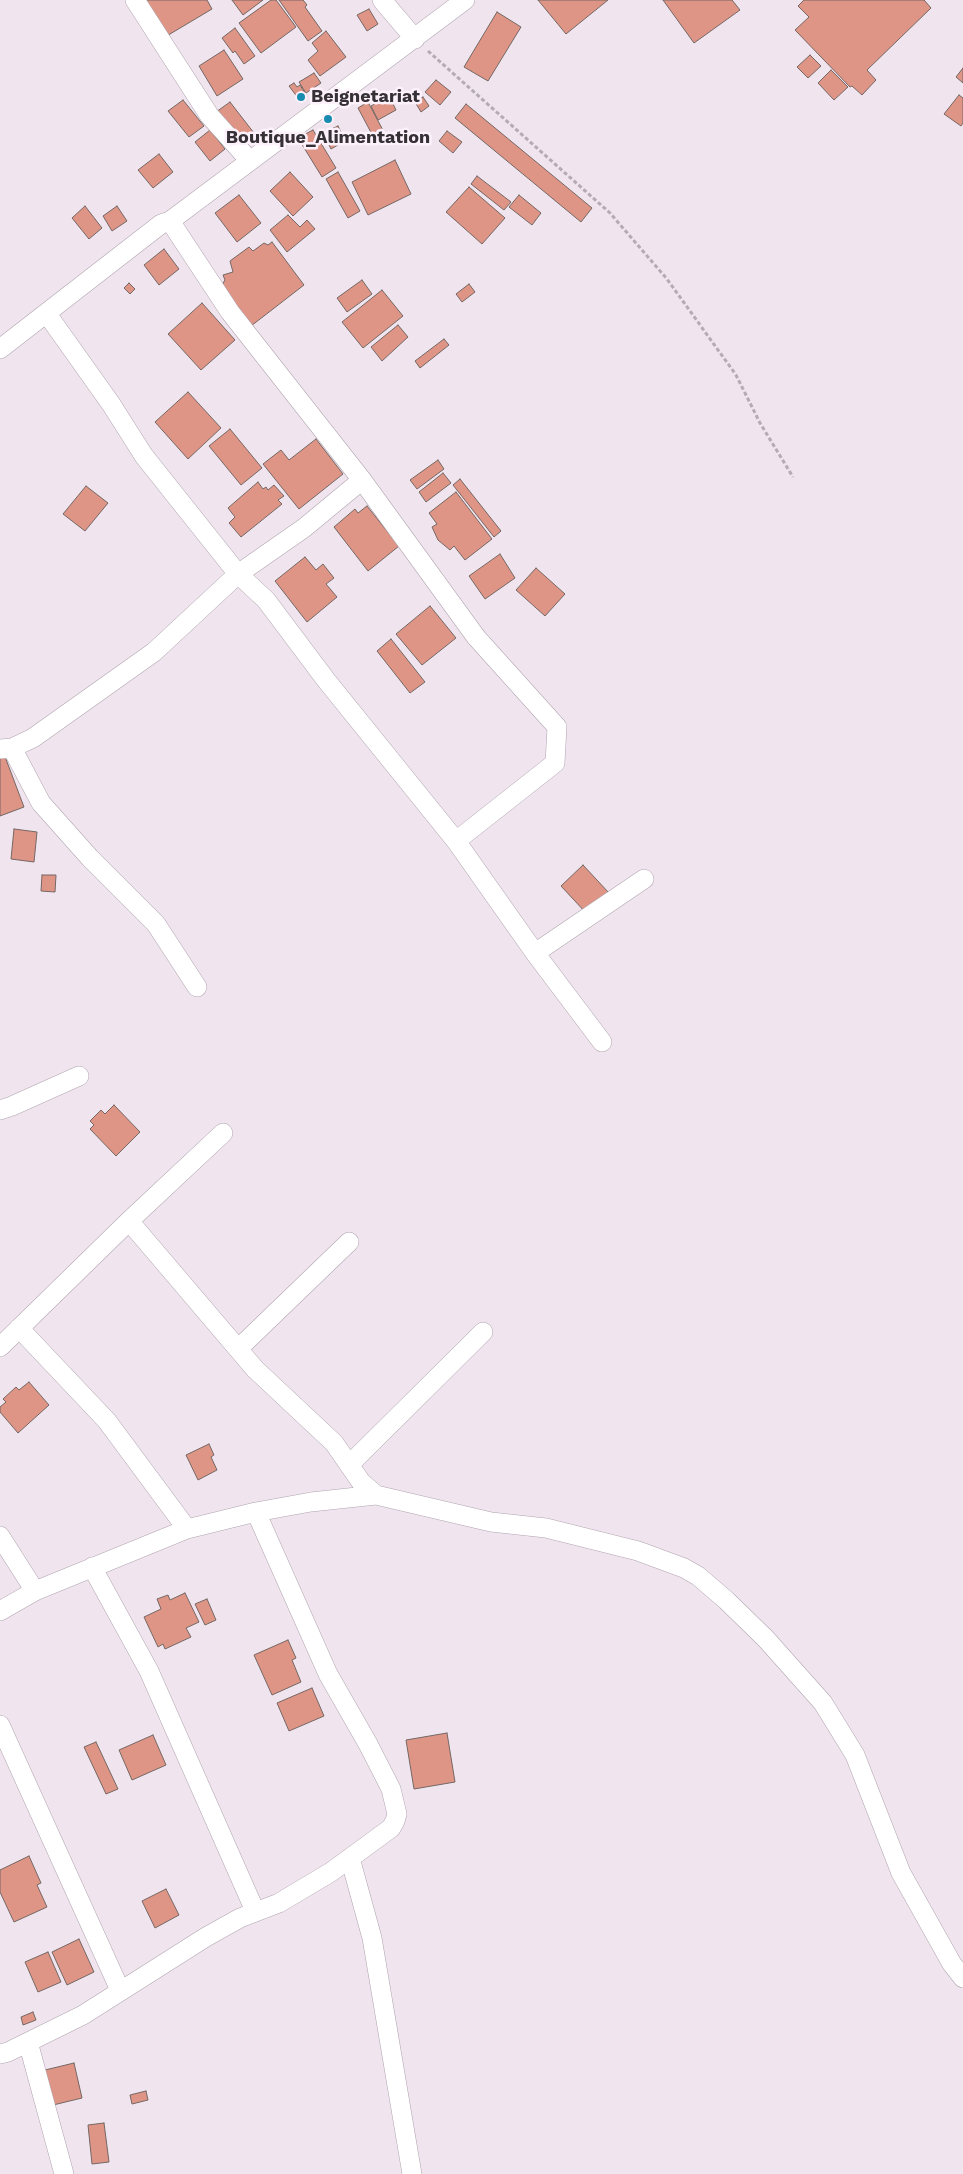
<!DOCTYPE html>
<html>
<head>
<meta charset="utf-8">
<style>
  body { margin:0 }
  canvas { display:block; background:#f0e4ee }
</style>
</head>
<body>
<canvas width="963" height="2174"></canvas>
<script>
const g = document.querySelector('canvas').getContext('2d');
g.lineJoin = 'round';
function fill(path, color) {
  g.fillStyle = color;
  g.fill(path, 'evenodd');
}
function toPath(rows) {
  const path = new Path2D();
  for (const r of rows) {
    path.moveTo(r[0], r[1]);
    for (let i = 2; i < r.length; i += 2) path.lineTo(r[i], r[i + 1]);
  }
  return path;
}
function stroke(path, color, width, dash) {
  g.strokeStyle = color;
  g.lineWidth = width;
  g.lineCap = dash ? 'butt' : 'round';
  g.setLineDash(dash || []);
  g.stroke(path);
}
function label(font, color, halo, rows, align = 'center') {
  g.font = font + ' "Work Sans",sans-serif';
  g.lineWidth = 5;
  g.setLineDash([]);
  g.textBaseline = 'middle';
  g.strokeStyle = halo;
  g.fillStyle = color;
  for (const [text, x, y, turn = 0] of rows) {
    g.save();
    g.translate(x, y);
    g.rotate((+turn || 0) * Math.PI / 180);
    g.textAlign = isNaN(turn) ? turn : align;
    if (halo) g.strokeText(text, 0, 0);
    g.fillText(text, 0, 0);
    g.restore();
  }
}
const building = toPath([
  [143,0,207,0,212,9,165,37,143,0],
  [232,0,263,0,243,15,232,0],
  [271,0,276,0,296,27,261,53,239,23,271,0],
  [279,0,303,0,307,5,305,7,322,31,308,41,279,0],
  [538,0,608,0,566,34,538,0],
  [663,0,732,0,740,10,694,43,663,0],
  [804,0,924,0,931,8,867,70,876,80,862,95,852,86,850,87,795,30,809,17,798,6,804,0],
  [369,9,378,24,367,31,357,15,369,9],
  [497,12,521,27,488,81,464,67,497,12],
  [235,28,255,56,244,64,235,51,233,53,222,38,235,28],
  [326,31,346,57,320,76,308,60,318,51,312,43,326,31],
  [224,50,243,79,217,96,199,66,224,50],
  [810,55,821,66,808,78,797,67,810,55],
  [963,68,963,83,956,77,963,68],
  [831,70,848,87,834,100,818,83,831,70],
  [314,73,321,83,306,93,299,82,314,73],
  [436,80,451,92,440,105,425,92,436,80],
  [294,83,297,87,300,85,305,93,298,98,289,86,294,83],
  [959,95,963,98,963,123,961,126,944,114,959,95],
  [389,96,396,110,378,120,371,106,389,96],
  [423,97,429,106,421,112,415,102,423,97],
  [183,100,204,126,189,137,168,111,183,100],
  [230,102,254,133,236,147,212,115,230,102],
  [368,102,385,134,375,140,358,108,368,102],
  [466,104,592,208,581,222,455,118,466,104],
  [338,126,345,141,331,149,323,133,338,126],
  [210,130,225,149,210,161,195,142,210,130],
  [313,130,336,168,322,177,298,138,313,130],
  [447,131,462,142,453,153,439,141,447,131],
  [159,154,173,172,153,188,138,170,159,154],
  [395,160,411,194,368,215,352,182,395,160],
  [290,172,313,197,293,216,270,191,290,172],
  [338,172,360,211,348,218,326,179,338,172],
  [477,176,511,202,504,210,471,184,477,176],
  [469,187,505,218,482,244,446,212,469,187],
  [239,195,261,223,237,242,215,213,239,195],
  [519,195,541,213,532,225,509,207,519,195],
  [85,206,102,228,89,239,72,218,85,206],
  [117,206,127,221,112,231,103,216,117,206],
  [288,215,300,227,307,220,315,229,287,252,270,230,288,215],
  [272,242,304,285,251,326,222,285,225,280,223,275,233,272,230,261,249,247,253,251,264,243,268,245,272,242],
  [164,249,179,269,159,285,144,265,164,249],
  [362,280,372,294,347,312,337,298,362,280],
  [129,283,135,289,130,294,124,288,129,283],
  [469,284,475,292,462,302,456,294,469,284],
  [382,290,403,316,363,348,342,322,382,290],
  [202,303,235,340,201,370,168,334,202,303],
  [398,325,408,337,382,361,371,347,398,325],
  [444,339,449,345,420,368,415,361,444,339],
  [188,392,221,428,188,459,155,422,188,392],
  [230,429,262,468,241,485,209,446,230,429],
  [316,439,343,474,299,509,263,464,281,450,289,460,316,439],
  [438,460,444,469,417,489,410,480,438,460],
  [443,473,451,483,426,502,419,492,443,473],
  [460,479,501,531,494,537,453,485,460,479],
  [258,482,263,489,266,487,268,490,274,485,284,496,278,500,282,504,241,537,229,523,235,517,228,508,258,482],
  [86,486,108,503,85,531,63,514,86,486],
  [456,492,492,539,465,560,454,546,450,550,438,540,432,527,437,524,429,513,456,492],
  [367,506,399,546,368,571,334,527,355,509,358,513,367,506],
  [500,554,515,578,485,599,469,576,500,554],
  [305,557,316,570,323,564,334,578,326,584,337,597,307,622,275,581,305,557],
  [536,568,565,594,545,616,516,590,536,568],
  [430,606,456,638,422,665,396,634,430,606],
  [391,639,425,682,410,693,377,651,391,639],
  [4,754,24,807,0,816,0,756,4,754],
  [14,829,37,832,34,862,11,859,14,829],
  [583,865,609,893,587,914,561,886,583,865],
  [42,875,56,875,55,892,41,891,42,875],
  [114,1105,140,1132,116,1156,90,1129,94,1125,90,1121,101,1110,105,1114,114,1105],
  [29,1382,49,1405,18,1433,0,1412,0,1407,6,1402,3,1399,16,1387,19,1390,29,1382],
  [209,1444,214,1455,211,1457,217,1470,198,1480,186,1455,209,1444],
  [185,1593,199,1622,186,1628,191,1637,165,1649,163,1644,158,1647,144,1617,161,1609,157,1599,168,1595,170,1600,185,1593],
  [207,1599,216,1620,205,1625,195,1604,207,1599],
  [288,1640,296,1658,292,1660,301,1682,272,1695,254,1655,288,1640],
  [312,1688,324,1716,289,1731,277,1703,312,1688],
  [447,1733,455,1782,414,1789,406,1740,447,1733],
  [153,1735,166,1765,132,1780,119,1750,153,1735],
  [96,1742,118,1789,106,1794,84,1747,96,1742],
  [29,1856,41,1883,37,1885,47,1907,14,1922,0,1892,0,1870,29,1856],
  [166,1889,179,1915,155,1928,142,1901,166,1889],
  [79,1939,94,1972,67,1985,52,1952,79,1939],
  [48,1952,61,1982,38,1992,25,1962,48,1952],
  [33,2012,36,2020,23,2025,21,2017,33,2012],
  [74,2063,82,2098,49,2106,41,2071,74,2063],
  [146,2091,148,2100,132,2104,130,2095,146,2091],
  [104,2123,109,2162,92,2164,88,2125,104,2123]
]);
const path = toPath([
  [428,51,610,213,667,279,736,375,760,423,793,477]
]);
const street = toPath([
  [135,0,209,115,250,161],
  [382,0,415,39],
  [170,221,230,312,362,480],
  [47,314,111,404,144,456,238,574,266,600,326,680,456,841,535,953,602,1042],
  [0,349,161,224,170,221,465,0],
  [12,748,41,803,90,858,156,924,197,987],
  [0,749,12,748,33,738,154,652,238,574,304,528,362,480,476,637,557,727,555,763,456,841],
  [535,953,644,879],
  [0,1110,12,1106,79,1076],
  [129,1221,255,1369,334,1443,361,1482,376,1495],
  [19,1328,107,1421,187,1529],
  [0,1347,129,1221,223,1133],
  [238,1349,349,1242],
  [349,1465,483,1332],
  [0,1536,35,1591],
  [92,1567,149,1671,255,1911],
  [0,1611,35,1591,187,1529,256,1512,311,1502,376,1495,491,1522,546,1528,638,1551,684,1568,698,1576,726,1600,766,1639,823,1703,855,1755,901,1873,952,1964,963,1978],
  [0,1725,120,1990],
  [350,1858,372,1938,412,2174],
  [28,2042,64,2174],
  [0,2054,8,2052,83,2015,206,1937,240,1918,279,1903,331,1872,391,1828,395,1821,397,1814,391,1789,368,1744,328,1674,256,1512]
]);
const markers = [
  [301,97,5,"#178cb0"],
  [328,119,5,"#178cb0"]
];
const poiNames = [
  ["Beignetariat",311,97],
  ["Boutique_Alimentation",328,138,"center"]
];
fill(building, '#df9586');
stroke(building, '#746764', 1);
stroke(street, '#b0a5af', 20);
stroke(path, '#b4abb3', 3, [4, 2.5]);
stroke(street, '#fff', 19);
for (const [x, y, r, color] of markers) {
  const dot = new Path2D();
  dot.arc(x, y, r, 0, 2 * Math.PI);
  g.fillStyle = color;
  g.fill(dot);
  stroke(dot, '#fdf1fb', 2);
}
label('bold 18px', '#353135', '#fdf1fb', poiNames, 'left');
</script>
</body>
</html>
